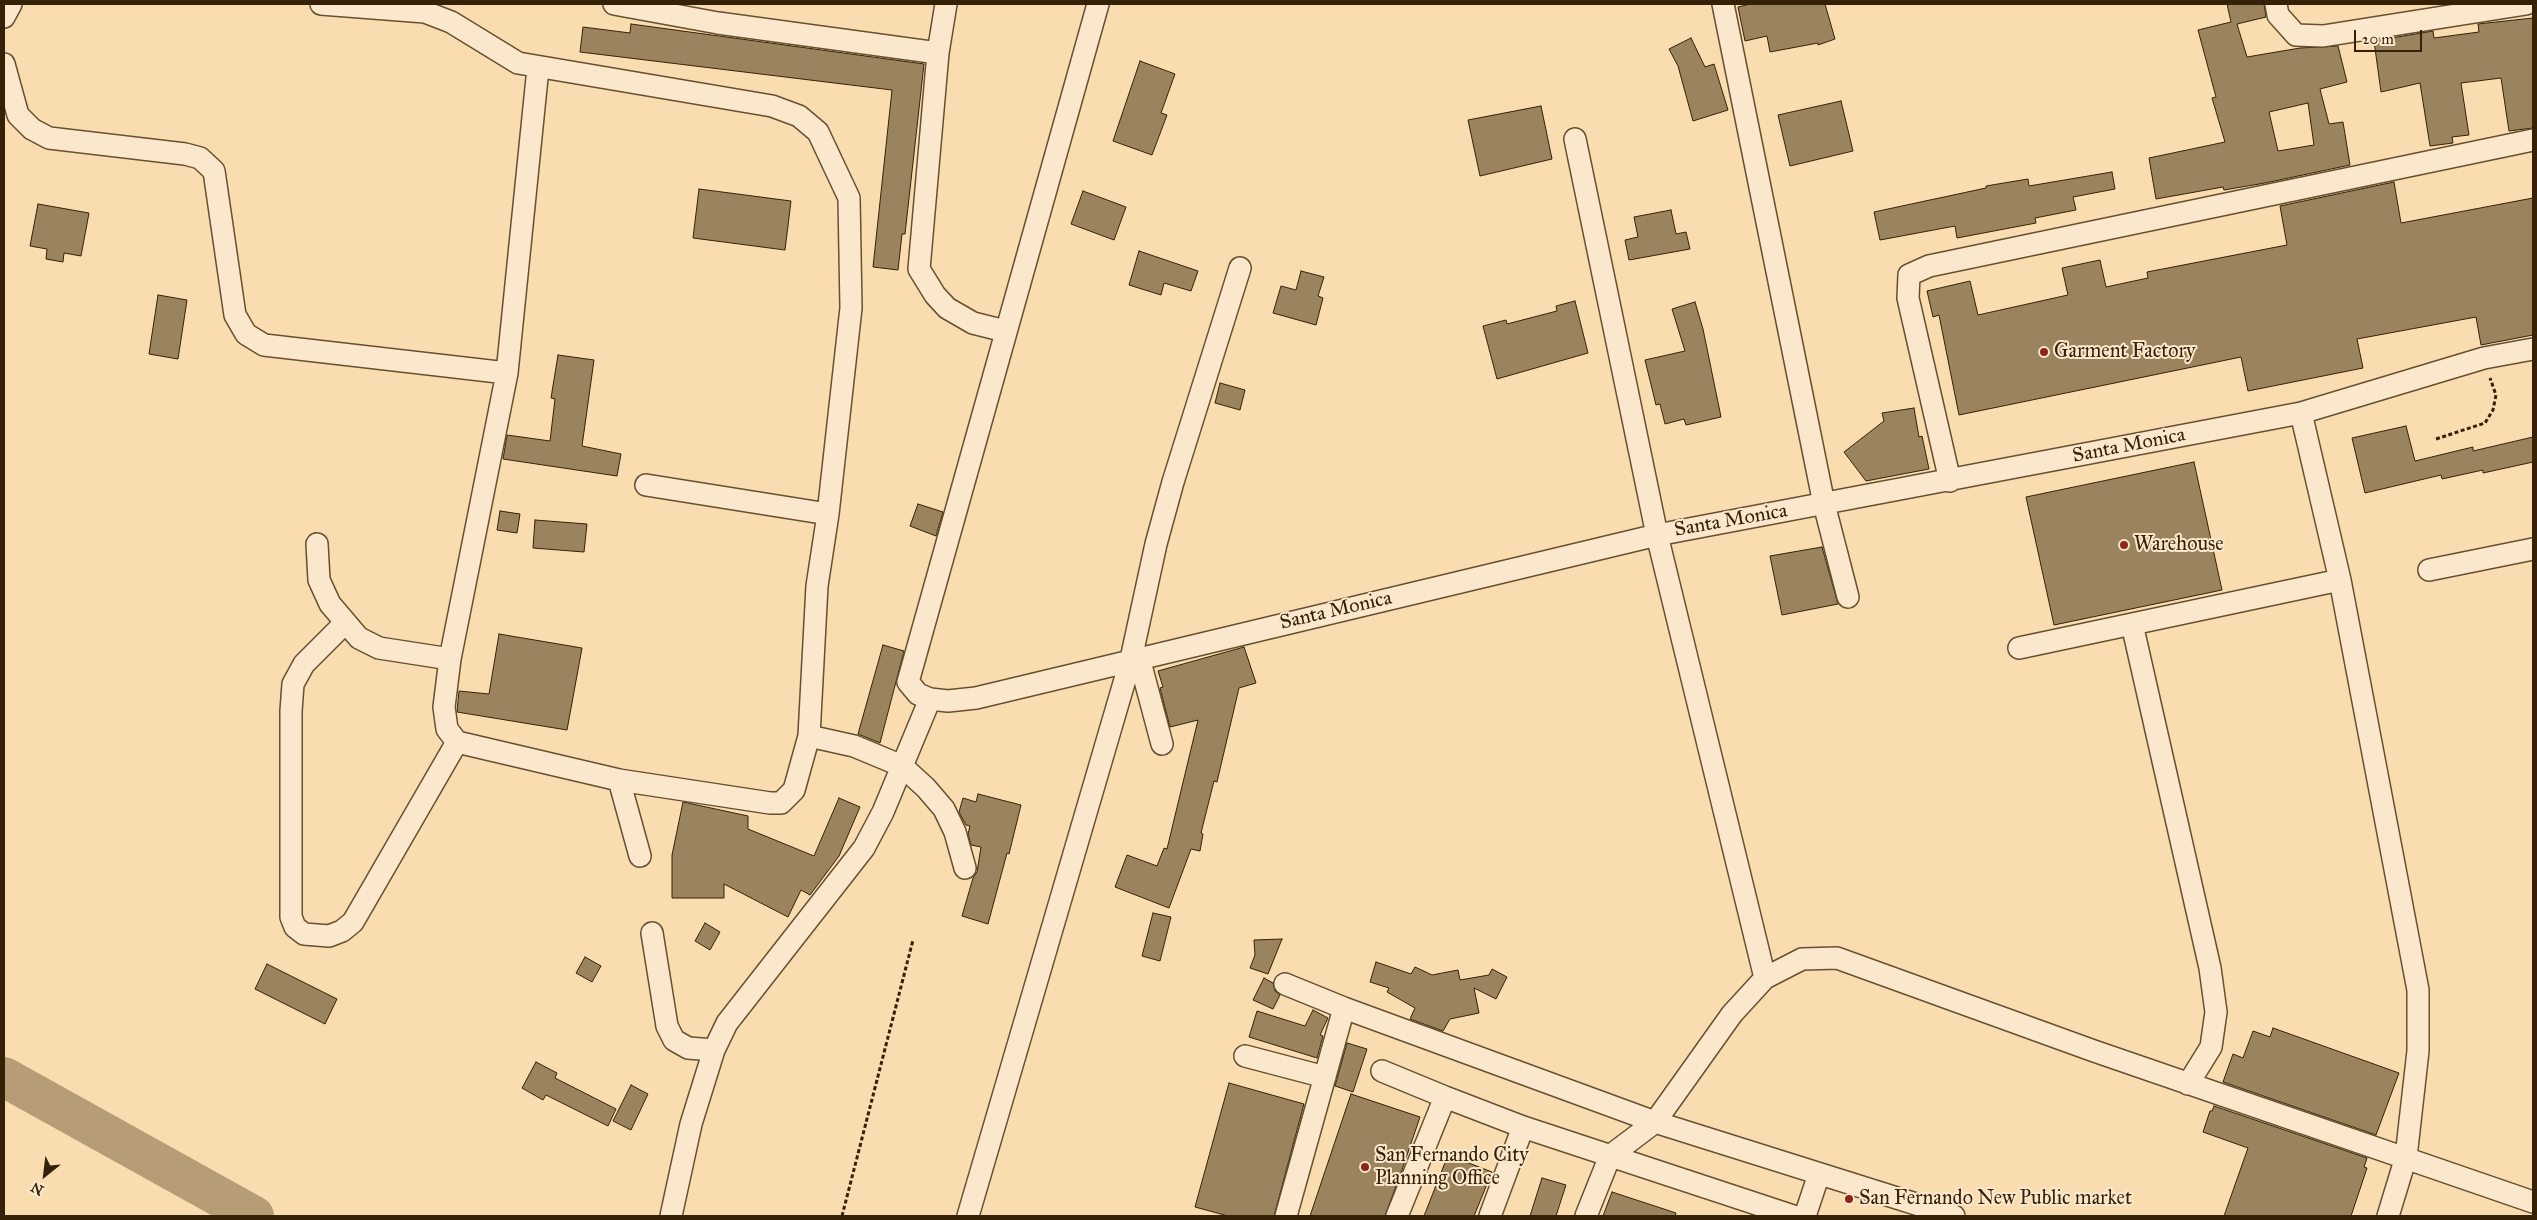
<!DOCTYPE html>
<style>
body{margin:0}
#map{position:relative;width:2537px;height:1220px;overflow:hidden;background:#f9dcb0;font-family:"IM FELL Great Primer",serif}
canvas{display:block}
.frame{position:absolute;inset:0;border:5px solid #352206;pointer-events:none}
.north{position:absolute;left:20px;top:1150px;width:50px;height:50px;-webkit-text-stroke:4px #fbe8cc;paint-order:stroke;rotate:209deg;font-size:14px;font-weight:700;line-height:20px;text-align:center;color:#352206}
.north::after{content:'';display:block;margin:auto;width:18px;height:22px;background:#352206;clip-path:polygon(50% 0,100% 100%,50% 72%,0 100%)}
.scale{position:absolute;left:2354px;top:30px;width:68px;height:22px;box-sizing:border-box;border:2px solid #352206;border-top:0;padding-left:6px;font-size:15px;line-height:18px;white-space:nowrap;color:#352206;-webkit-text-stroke:4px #fbe8cc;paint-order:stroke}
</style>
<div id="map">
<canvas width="2537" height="1220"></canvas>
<div class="frame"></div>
<div class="north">N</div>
<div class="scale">20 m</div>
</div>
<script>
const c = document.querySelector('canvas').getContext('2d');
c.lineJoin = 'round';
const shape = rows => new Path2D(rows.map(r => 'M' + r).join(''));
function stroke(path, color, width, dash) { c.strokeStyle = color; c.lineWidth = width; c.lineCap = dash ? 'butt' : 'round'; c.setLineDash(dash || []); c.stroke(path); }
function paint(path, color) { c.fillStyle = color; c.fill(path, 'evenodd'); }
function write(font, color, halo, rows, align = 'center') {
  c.font = font + ' "IM FELL Great Primer",serif'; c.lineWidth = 4; c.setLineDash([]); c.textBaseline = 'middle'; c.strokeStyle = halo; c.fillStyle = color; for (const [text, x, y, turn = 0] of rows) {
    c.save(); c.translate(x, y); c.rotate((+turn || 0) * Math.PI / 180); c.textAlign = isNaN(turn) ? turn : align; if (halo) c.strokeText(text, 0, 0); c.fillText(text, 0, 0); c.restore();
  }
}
const river = shape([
 [4,1077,254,1216]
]);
const building = shape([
 [1750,4,1825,4,1835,39,1818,45,1818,43,1770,52,1767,36,1745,41,1738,7,1750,4],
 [2227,4,2264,4,2266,17,2237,24,2247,57,2300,48,2338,46,2347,82,2320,89,2329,124,2343,122,2350,165,2265,183,2224,190,2223,187,2156,199,2149,158,2225,142,2212,98,2216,97,2198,30,2231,22,2227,4],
 [2308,103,2314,145,2278,151,2269,112,2308,103],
 [2533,18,2533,128,2509,131,2501,78,2461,83,2469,135,2452,137,2453,143,2430,146,2420,83,2381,92,2374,41,2433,31,2434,38,2479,32,2478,24,2533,18],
 [631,24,924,64,905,234,902,234,898,270,873,267,892,90,580,52,583,27,630,33,631,24],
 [1691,38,1705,67,1714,64,1728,110,1693,121,1678,66,1669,49,1691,38],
 [1140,61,1175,74,1161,113,1167,115,1152,155,1113,141,1140,61],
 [1841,101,1853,151,1790,166,1778,115,1841,101],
 [1541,106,1552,159,1480,176,1468,120,1541,106],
 [2112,172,2115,189,2073,197,2076,210,2035,218,2036,223,1957,238,1955,226,1880,240,1874,212,1986,188,1986,186,2028,179,2029,186,2112,172],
 [2394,182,2401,223,2533,198,2533,335,2481,345,2476,317,2357,339,2363,368,2248,391,2241,357,1959,415,1939,315,1933,317,1927,291,1970,281,1978,315,2068,295,2062,268,2100,260,2106,287,2148,278,2147,272,2287,245,2280,206,2394,182],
 [699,189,791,201,785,250,693,238,699,189],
 [1083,191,1126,207,1114,240,1071,224,1083,191],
 [38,204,89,213,81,256,64,253,63,262,46,259,47,249,30,246,38,204],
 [1671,210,1676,234,1686,232,1690,249,1629,260,1625,240,1638,237,1634,217,1671,210],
 [1139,251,1198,271,1191,291,1164,283,1161,295,1129,285,1139,251],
 [1301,271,1324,277,1318,296,1323,298,1316,325,1273,313,1281,286,1296,290,1301,271],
 [158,295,187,300,178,359,149,354,158,295],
 [1575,301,1588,353,1497,379,1483,326,1506,320,1507,324,1557,311,1556,306,1575,301],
 [1695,302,1703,329,1721,417,1686,425,1684,419,1665,424,1660,404,1656,405,1645,360,1685,351,1672,309,1695,302],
 [558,355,594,360,582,446,621,454,617,476,503,459,507,435,550,441,555,399,551,398,558,355],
 [1220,383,1245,390,1240,410,1215,403,1220,383],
 [1914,408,1919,437,1922,436,1929,469,1866,481,1844,452,1884,421,1882,413,1914,408],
 [2406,426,2415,461,2473,447,2473,451,2533,437,2533,462,2483,473,2483,470,2442,479,2441,475,2365,493,2352,438,2406,426],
 [2194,462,2222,590,2054,625,2026,497,2194,462],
 [918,504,943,512,936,536,910,526,918,504],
 [500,511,520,514,517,533,497,530,500,511],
 [535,520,587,524,584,552,533,548,535,520],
 [1822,547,1838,604,1782,615,1770,556,1822,547],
 [499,634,582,648,567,730,457,712,459,691,489,694,499,634],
 [883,645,904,651,880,743,858,734,883,645],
 [1244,647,1256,683,1239,688,1217,782,1214,781,1201,833,1203,834,1200,851,1191,849,1169,908,1115,887,1127,855,1157,866,1164,848,1167,849,1198,720,1170,727,1160,688,1163,687,1158,671,1244,647],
 [978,794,1021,805,1009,854,1007,853,988,924,962,916,973,878,977,872,981,847,971,845,968,834,970,826,966,825,959,812,963,798,976,802,978,794],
 [839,798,860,807,839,856,810,895,801,890,788,917,724,884,724,898,672,898,672,855,683,802,748,816,748,829,814,856,839,798],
 [1153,913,1171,917,1160,961,1142,956,1153,913],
 [705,923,720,932,710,950,695,941,705,923],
 [1282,939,1268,974,1250,968,1255,955,1254,940,1282,939],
 [585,957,601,966,592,982,576,973,585,957],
 [1376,962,1411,974,1415,967,1432,975,1458,970,1460,980,1489,975,1492,969,1507,977,1496,999,1474,988,1479,1013,1450,1019,1443,1031,1410,1019,1415,1008,1387,992,1389,988,1370,982,1376,962],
 [267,964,337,999,325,1024,255,989,267,964],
 [1264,978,1273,983,1275,991,1280,995,1273,1009,1253,1000,1264,978],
 [1313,1010,1328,1018,1320,1035,1323,1036,1317,1058,1249,1037,1257,1011,1305,1026,1313,1010],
 [2273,1028,2399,1073,2376,1135,2223,1082,2233,1054,2243,1058,2253,1031,2270,1037,2273,1028],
 [1347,1043,1367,1049,1353,1092,1335,1086,1347,1043],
 [536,1062,557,1073,555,1078,616,1109,608,1126,546,1095,543,1100,522,1088,536,1062],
 [1229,1083,1304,1104,1274,1216,1228,1216,1195,1207,1229,1083],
 [631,1085,648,1094,631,1130,613,1121,631,1085],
 [1351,1094,1420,1117,1402,1170,1385,1216,1310,1216,1351,1094],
 [2214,1106,2367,1158,2364,1167,2367,1168,2351,1216,2224,1216,2248,1148,2203,1132,2210,1111,2212,1111,2214,1106],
 [1448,1155,1492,1172,1474,1216,1424,1216,1448,1155],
 [1542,1178,1566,1185,1556,1216,1530,1216,1542,1178],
 [1612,1192,1676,1213,1675,1216,1603,1216,1612,1192]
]);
const path = shape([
 [2436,439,2485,423,2493,410,2496,395,2490,378],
 [842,1216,913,940]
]);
const minor = shape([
 [321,4,425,12,451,22,518,63,772,106,799,116,818,132,849,198,851,308,828,514,817,586,809,736,794,790,781,803,770,803,619,780],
 [614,4,718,23,938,53],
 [946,4,938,53,919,269,935,295,947,308,973,323,1005,331],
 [1098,4,908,682,918,694,930,699,948,701,976,698,1657,535,2301,413,2484,358,2533,349],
 [1723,4,1824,504,1848,597],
 [2276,4,2278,15,2296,35,2323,36,2526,4],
 [4,17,11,4],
 [4,64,18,115,32,129,49,138,185,154,200,158,214,171,235,315,246,334,264,345,507,373],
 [538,68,507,373,450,659,444,707,447,729,457,742,619,780,640,856],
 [1575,139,1657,535,1765,978],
 [2301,413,2340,580,2418,990,2418,1051,2406,1157,2388,1216],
 [1950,481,1908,298,1909,275,1929,266,2533,140],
 [646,485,828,514],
 [317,544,319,580,330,604,359,638,379,648,450,659],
 [2429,570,2533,549],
 [345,623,304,664,293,684,291,711,291,917,295,927,304,934,329,936,342,931,353,922,457,742],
 [2132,624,2210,968,2216,1012,2211,1047,2188,1084],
 [2019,648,2340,580],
 [1139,658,1162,744],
 [809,736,854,746,902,766,926,788,944,809,955,832,965,868],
 [652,933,667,1026,674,1040,688,1048,714,1050],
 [1285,984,1344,1008,1655,1122,1954,1216],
 [1245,1056,1325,1077],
 [1382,1071,1445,1097],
 [671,1216,691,1124,714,1050,727,1023,864,848,883,812,930,699],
 [968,1216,1131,659,1156,544,1173,482,1240,268],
 [1286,1216,1344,1008],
 [1397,1216,1445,1097,1523,1127,1793,1216],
 [1490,1216,1523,1127],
 [1586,1216,1610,1156,1655,1122,1732,1014,1765,978,1802,959,1837,958,2094,1051,2533,1202],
 [1805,1216,1819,1174]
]);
const markers = [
 [2044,352,5,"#8f2418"],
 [2124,545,5,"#8f2418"],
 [1365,1167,5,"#8f2418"],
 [1849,1199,5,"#8f2418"]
];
const poiNames = [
 ["Garment Factory",2054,352],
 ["Warehouse",2134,545],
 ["San Fernando City",1375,1156],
 ["Planning Office",1375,1179],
 ["San Fernando New Public market",1859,1199]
];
const streetNames = [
 ["Santa Monica",2129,446,-11],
 ["Santa Monica",1731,521,-10],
 ["Santa Monica",1336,611,-13]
];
stroke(river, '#b69d76', 40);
paint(building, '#9b835e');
stroke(building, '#352206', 1);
stroke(minor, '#665030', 24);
stroke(path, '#352206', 3, [4, 2.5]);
stroke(minor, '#fbe8cc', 21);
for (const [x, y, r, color] of markers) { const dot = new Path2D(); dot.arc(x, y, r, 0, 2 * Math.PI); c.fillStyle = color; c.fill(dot); stroke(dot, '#fbe8cc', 2); }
write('20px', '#352206', '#fbe8cc', poiNames, 'left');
write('20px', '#352206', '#fbe8cc', streetNames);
</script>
